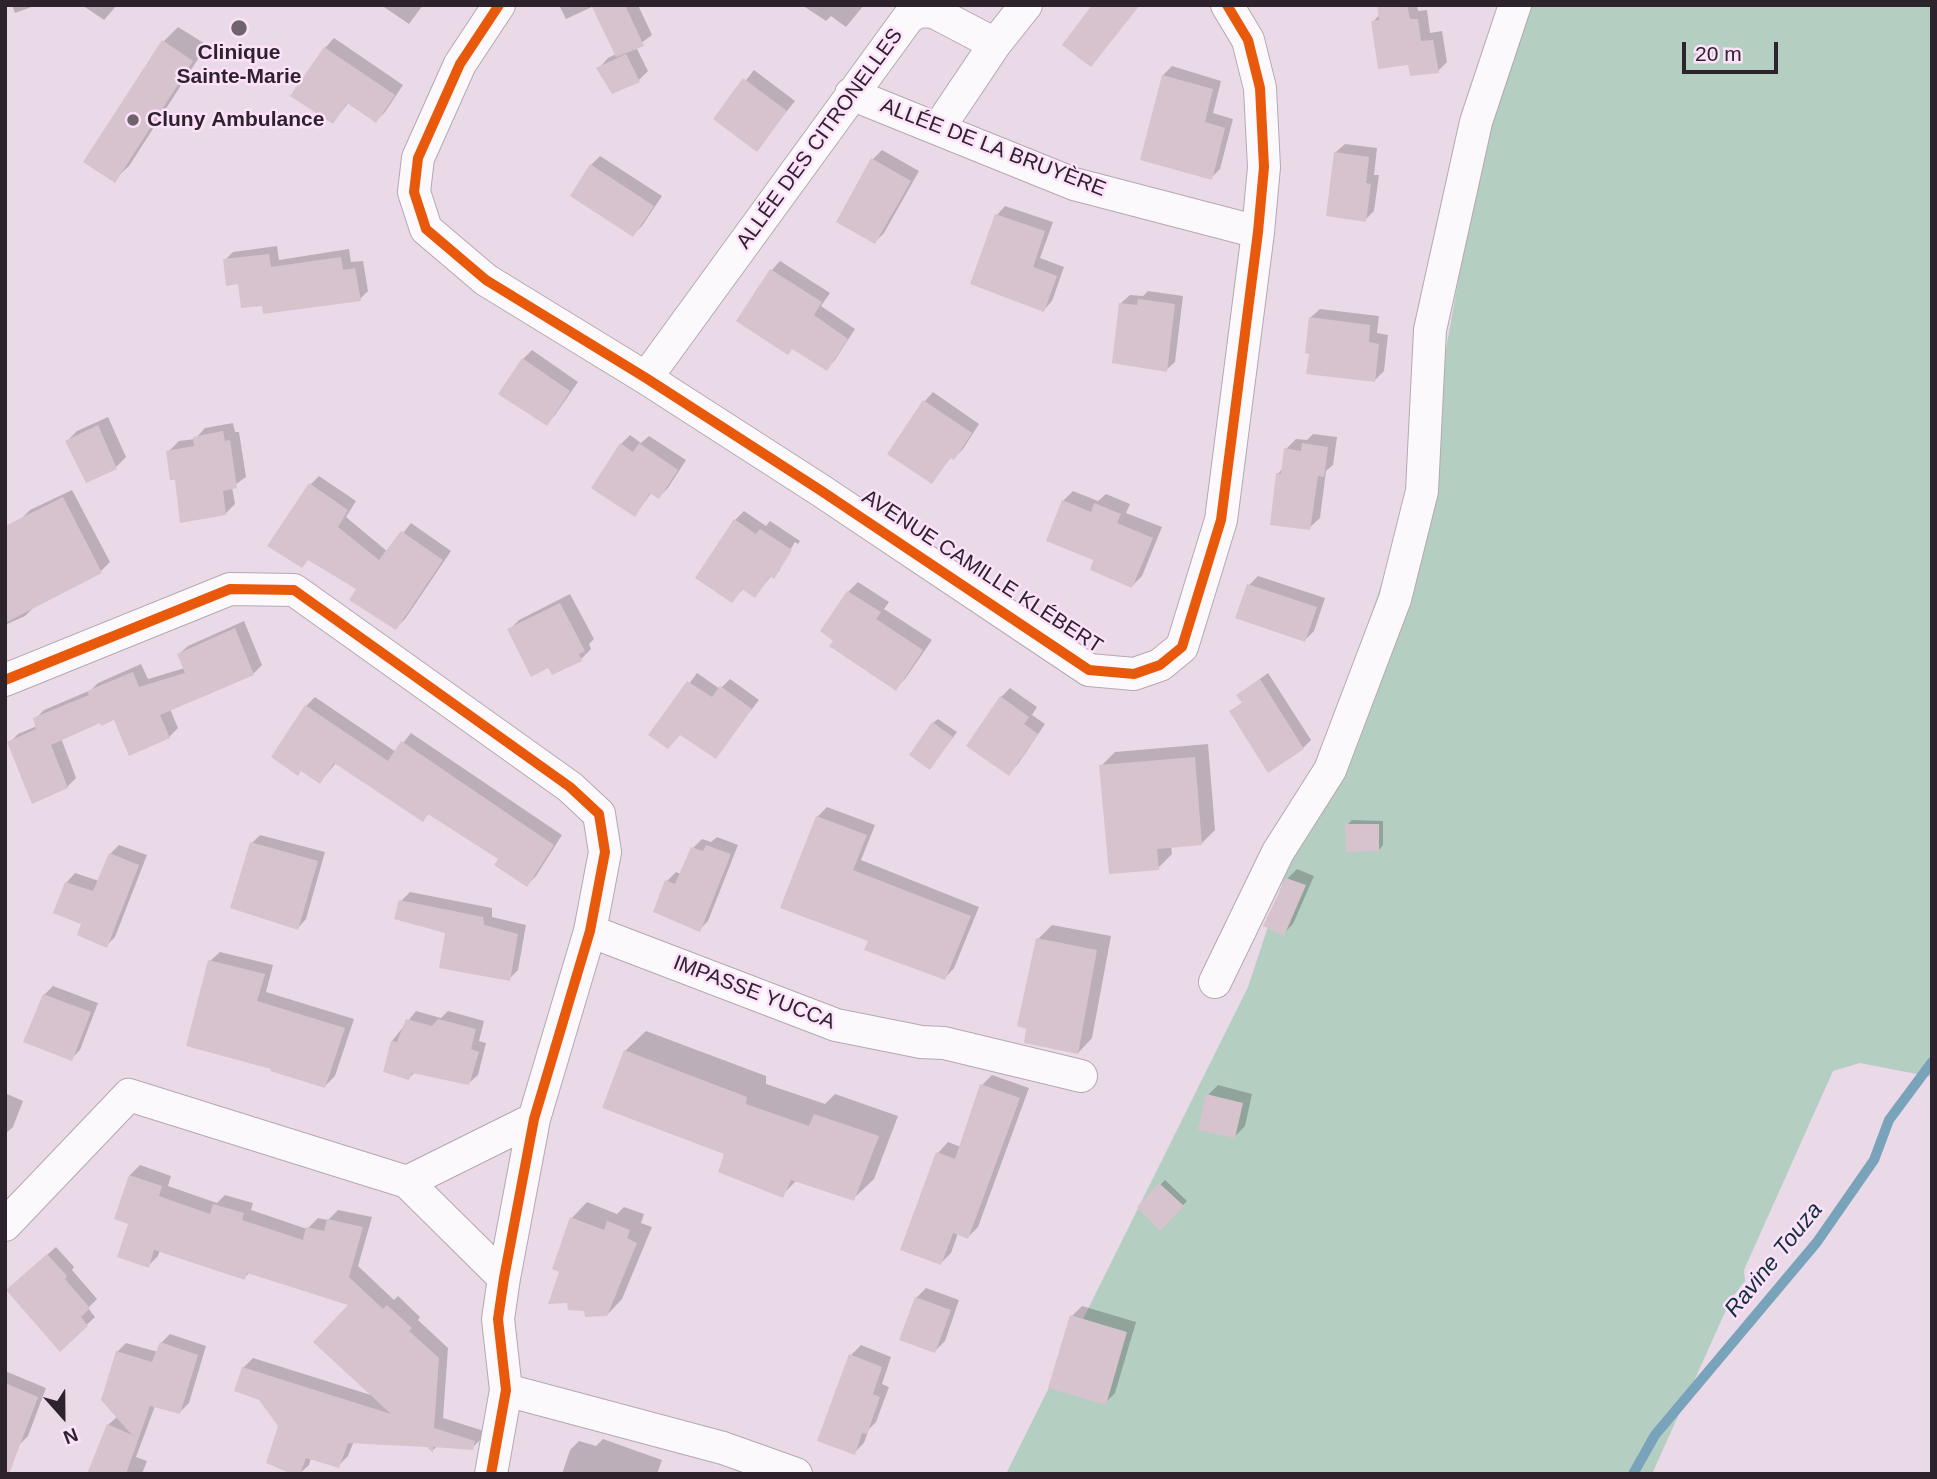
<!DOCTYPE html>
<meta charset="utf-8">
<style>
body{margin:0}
#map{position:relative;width:1937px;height:1479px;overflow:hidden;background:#eadae8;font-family:Arial,sans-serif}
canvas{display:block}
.frame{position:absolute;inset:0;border:7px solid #2d232c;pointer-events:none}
.north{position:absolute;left:28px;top:1381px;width:70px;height:70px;-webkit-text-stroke:5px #fde1fa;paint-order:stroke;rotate:159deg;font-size:19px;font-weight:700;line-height:28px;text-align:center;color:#2d232c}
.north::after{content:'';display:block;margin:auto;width:24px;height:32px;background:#2d232c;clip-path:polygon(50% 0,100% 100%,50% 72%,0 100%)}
.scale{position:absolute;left:1682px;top:42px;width:96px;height:32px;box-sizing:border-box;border:4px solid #2d232c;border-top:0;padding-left:9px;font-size:21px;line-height:24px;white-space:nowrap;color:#2d232c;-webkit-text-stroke:5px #fde1fa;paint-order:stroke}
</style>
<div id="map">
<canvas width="1937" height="1479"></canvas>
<div class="frame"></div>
<div class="north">N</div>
<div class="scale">20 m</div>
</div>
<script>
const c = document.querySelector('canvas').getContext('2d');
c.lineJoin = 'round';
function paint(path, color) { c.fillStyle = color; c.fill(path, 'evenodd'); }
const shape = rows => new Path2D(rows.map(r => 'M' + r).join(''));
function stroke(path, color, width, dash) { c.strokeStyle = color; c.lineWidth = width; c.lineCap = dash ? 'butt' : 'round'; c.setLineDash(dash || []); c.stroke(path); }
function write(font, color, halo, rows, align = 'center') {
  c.font = font + ' Arial,sans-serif'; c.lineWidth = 5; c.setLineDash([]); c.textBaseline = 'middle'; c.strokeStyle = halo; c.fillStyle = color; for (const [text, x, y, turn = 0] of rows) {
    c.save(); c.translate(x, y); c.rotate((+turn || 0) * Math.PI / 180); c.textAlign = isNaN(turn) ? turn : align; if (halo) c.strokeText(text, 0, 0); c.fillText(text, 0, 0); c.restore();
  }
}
const green = shape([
 [1507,5,1932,5,1932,1077,1860,1063,1833,1071,1744,1270,1745,1281,1731,1299,1652,1474,1006,1474,1248,987,1431,434]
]);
const shadow = shape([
 [12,5,37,5,15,13],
 [82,5,117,5,104,20],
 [381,5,423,5,409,24],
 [559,5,596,5,566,19],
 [599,5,638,5,652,35,636,47,648,71,639,80,599,68,608,58,616,54],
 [802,5,864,5,846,27,831,16,826,21],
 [1379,5,1417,5,1418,11,1427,10,1430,33,1442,31,1447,62,1438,71,1373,22,1380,14],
 [178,27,207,45,129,166,114,180,85,162,164,41],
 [334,38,403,85,385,112,376,121,349,102,333,122,325,48],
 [1172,66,1221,81,1213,113,1233,119,1220,169,1211,178,1163,75],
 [754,70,795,101,756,150,716,119],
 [1345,144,1377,148,1374,175,1379,175,1374,211,1365,220,1336,152],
 [882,150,919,171,884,233,875,242,873,159],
 [600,156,662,196,642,226,633,235,591,165],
 [1005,206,1053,222,1040,258,1064,267,1052,301,1044,310,997,215],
 [277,246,279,260,349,249,351,262,363,261,368,291,360,299,263,304,239,282,225,260,233,252],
 [780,261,830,293,821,306,855,329,835,360,827,369,793,348,739,321,772,270],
 [1148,291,1183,296,1175,362,1166,370,1121,303,1130,295,1143,296],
 [1320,309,1379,316,1377,333,1388,335,1384,371,1375,380,1311,352,1310,318],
 [532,350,578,382,555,415,547,424,523,359],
 [933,392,979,424,963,449,954,458,952,456,932,482,890,453,925,401],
 [108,417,126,457,116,467,67,441,77,431],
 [233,423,235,432,239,432,246,477,232,487,235,504,225,514,177,478,169,451,179,441,195,439,205,428],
 [1313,434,1337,437,1333,465,1326,471,1320,518,1309,528,1278,474,1283,468,1286,449,1296,439,1307,440],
 [630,435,641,443,649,436,686,460,668,488,659,497,652,492,635,515,621,444],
 [319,476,356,501,346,517,388,552,411,523,451,551,405,619,396,628,358,588,310,485],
 [72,490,110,562,101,571,34,607,25,616,5,625,5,548,21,519,30,510],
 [1073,491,1098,501,1106,494,1130,504,1126,513,1162,527,1142,576,1132,586,1096,559,1063,501],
 [744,511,766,526,770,521,800,541,798,544,795,542,778,569,781,569,773,577,772,575,755,596,744,588,732,601,698,578,735,520],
 [1258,576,1325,598,1314,631,1305,640,1249,585],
 [858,582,889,602,884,609,932,640,905,679,895,689,848,592],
 [570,594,594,639,589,644,591,649,581,659,509,630,519,620],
 [244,621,262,665,253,674,170,709,178,728,169,737,115,718,100,720,61,738,76,778,67,787,9,743,18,734,37,726,35,719,44,710,91,690,98,683,141,664,148,679,185,668,179,654,188,646],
 [697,673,720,689,730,679,759,700,715,757,680,733,651,735],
 [1268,673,1311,740,1303,748,1231,711,1243,702,1238,695],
 [1010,688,1037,707,1032,715,1045,724,1018,764,1009,773,1001,697],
 [315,697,396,752,411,733,562,835,536,876,527,885,501,858,430,813,423,819,336,763,320,782,306,706],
 [938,719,957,732,934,763,933,723],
 [1208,744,1215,830,1202,843,1171,846,1172,854,1158,868,1101,766,1115,752],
 [827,807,875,825,861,860,979,907,954,968,945,978,870,940,817,817],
 [1352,820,1383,821,1383,845,1379,850,1347,825],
 [260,835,325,852,306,919,298,928,252,843],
 [717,837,738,845,708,921,699,930,667,881,676,872,681,874,693,848,702,839,711,842],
 [119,845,147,855,115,937,106,946,83,923,66,883,75,873,99,881,110,854],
 [1297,869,1314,876,1293,924,1283,934,1287,879],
 [410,892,492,908,492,917,526,925,518,970,509,979,447,932,401,901],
 [1052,925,1111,936,1092,1038,1078,1053,1038,939],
 [220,952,273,965,266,992,354,1019,335,1076,325,1086,210,961],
 [53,986,98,1003,80,1050,71,1059,44,995],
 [416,1011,441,1018,448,1011,484,1021,479,1041,486,1043,478,1075,469,1083,415,1072,409,1078,392,1041],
 [646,1031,766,1076,766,1084,825,1104,835,1094,898,1116,874,1179,853,1199,797,1180,782,1195,625,1051],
 [992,1075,1029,1088,978,1227,968,1237,958,1233,951,1253,941,1263,902,1249,938,1153,948,1142,961,1147,982,1085],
 [1218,1085,1252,1094,1245,1126,1235,1136,1208,1095],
 [5,1093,23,1101,13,1127,5,1134],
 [140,1165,171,1176,168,1186,217,1203,225,1195,253,1203,251,1210,307,1229,318,1218,328,1220,338,1210,372,1217,358,1266,394,1300,398,1296,420,1317,418,1320,448,1348,443,1418,484,1431,482,1438,472,1448,437,1446,433,1450,427,1445,354,1441,348,1456,338,1466,311,1458,309,1465,299,1474,280,1426,243,1368,253,1358,374,1396,351,1304,250,1272,244,1278,160,1250,158,1256,148,1266,130,1223,130,1175],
 [1165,1180,1187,1201,1160,1229,1139,1207],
 [587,1202,617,1214,624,1207,644,1214,641,1223,652,1227,622,1299,607,1315,585,1309,561,1271,572,1218],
 [56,1247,74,1267,72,1270,97,1299,88,1308,95,1317,60,1350,16,1282],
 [926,1288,959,1300,945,1341,935,1351,916,1298],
 [1082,1306,1136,1322,1115,1393,1105,1403,1072,1316],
 [170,1334,206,1346,189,1403,180,1412,155,1406,136,1457,147,1461,142,1474,89,1474,108,1425,118,1416,117,1352,126,1343,158,1352,161,1343],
 [861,1345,891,1357,882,1384,889,1387,876,1422,869,1429,864,1443,854,1453,851,1355],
 [5,1371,46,1388,28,1436,19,1445,5,1439],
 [603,1439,662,1460,657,1474,562,1474,570,1450,579,1441,596,1446]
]);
const stream = shape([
 [1633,1474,1655,1435,1817,1242,1874,1160,1889,1120,1932,1062]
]);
const building = shape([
 [591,5,625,5,644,46,616,57],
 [1092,5,1140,5,1091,67,1062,45],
 [1377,5,1407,5,1410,19,1418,19,1421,41,1433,40,1439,73,1410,76,1408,65,1378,69,1371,21,1379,20],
 [162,40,193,61,115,183,83,162],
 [324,47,395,95,376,123,347,103,333,124,290,96],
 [626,54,640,82,612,94,596,68],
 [1162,75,1213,89,1205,122,1225,128,1212,180,1140,160],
 [743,78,787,111,757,152,713,119],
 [1334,152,1369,157,1366,183,1371,184,1366,222,1326,216],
 [871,158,911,181,875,244,836,222],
 [590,164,654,206,633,237,570,196],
 [995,214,1045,231,1033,267,1057,276,1044,312,970,284],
 [269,254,271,267,341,257,343,270,355,268,361,301,263,314,262,306,241,308,238,284,226,286,223,259],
 [770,269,822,302,814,315,848,339,827,371,792,349,788,355,736,321],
 [1138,299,1175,304,1167,372,1112,363,1119,303,1137,305],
 [1309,317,1370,325,1369,342,1379,344,1375,382,1306,374,1309,354,1305,353],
 [522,358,570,391,547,426,498,394],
 [923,400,972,433,954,460,950,458,932,484,887,454],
 [98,425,117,469,86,483,65,441],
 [223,431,225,441,230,440,237,488,223,491,226,515,180,523,175,480,170,480,166,451,194,446,193,437],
 [620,443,633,452,639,443,678,470,659,499,650,493,635,517,591,488],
 [1302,443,1328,447,1324,477,1318,476,1310,530,1270,525,1276,473,1281,474,1284,448,1301,451],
 [309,483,348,510,338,527,379,560,401,531,443,560,396,630,349,600,356,589,308,560,302,568,267,546],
 [63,497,102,573,5,623,5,526],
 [1062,500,1091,512,1094,503,1121,514,1117,523,1153,538,1132,588,1090,570,1093,560,1046,541],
 [734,519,756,534,760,529,792,550,774,579,770,576,755,598,742,589,732,603,695,578],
 [1247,584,1317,607,1305,642,1235,618],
 [847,591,881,612,876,619,923,650,896,691,829,646,833,641,820,631],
 [560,603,585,651,579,654,582,661,552,675,548,668,531,677,507,629],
 [235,628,254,675,160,715,170,738,129,756,114,720,101,726,100,723,51,745,68,788,32,804,7,742,36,729,33,718,89,695,87,691,133,672,139,687,185,673,177,654],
 [1260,679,1304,749,1268,773,1229,711,1242,703,1236,695],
 [687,681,712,697,720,686,752,709,716,759,680,735,668,749,648,735],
 [1000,696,1029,717,1024,724,1038,734,1009,776,966,746],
 [305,705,388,761,401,741,554,845,527,887,494,865,498,859,428,814,423,822,334,763,320,784,301,771,298,776,271,757],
 [932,722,953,737,930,770,909,755],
 [1195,757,1202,845,1157,849,1159,870,1109,874,1099,765],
 [816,816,867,835,853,870,971,916,945,980,864,950,868,941,780,908],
 [1345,824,1379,824,1379,851,1346,852],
 [250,842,318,861,298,930,230,908],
 [706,845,731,854,700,932,653,912,665,880,675,884,691,847,703,851],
 [109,853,139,865,107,948,77,935,81,924,53,913,65,882,93,891],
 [1286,878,1306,885,1284,936,1263,926],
 [399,900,483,917,484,925,518,934,510,981,439,968,445,933,394,919],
 [1036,938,1097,950,1078,1054,1024,1043,1026,1029,1017,1026],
 [208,960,265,974,257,1001,345,1028,325,1088,270,1071,271,1069,186,1046],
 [43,994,91,1012,72,1061,23,1042],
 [406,1019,432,1026,438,1019,476,1029,471,1049,479,1052,469,1085,412,1073,409,1080,383,1072,391,1041,397,1042],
 [624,1050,747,1097,746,1104,809,1126,814,1114,879,1136,854,1201,791,1180,783,1198,718,1172,724,1154,602,1108],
 [980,1084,1020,1098,968,1239,953,1233,941,1265,900,1250,936,1152,955,1159],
 [1206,1094,1243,1103,1235,1138,1198,1130],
 [129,1175,162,1186,159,1196,210,1214,213,1204,244,1213,242,1220,303,1240,306,1227,324,1231,327,1219,363,1227,349,1277,383,1309,387,1305,412,1328,409,1331,439,1358,434,1428,475,1441,473,1450,433,1447,433,1453,427,1447,348,1443,339,1468,306,1458,300,1474,292,1474,266,1463,278,1426,259,1400,234,1391,242,1367,391,1414,313,1342,348,1305,247,1273,245,1280,154,1250,149,1268,117,1257,128,1224,114,1219],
 [1159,1183,1184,1206,1160,1231,1137,1207],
 [570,1217,604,1230,607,1221,630,1230,627,1238,637,1243,607,1316,585,1317,584,1311,568,1310,567,1303,548,1304,559,1272,552,1269],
 [47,1254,67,1276,65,1279,90,1308,81,1317,88,1326,60,1352,6,1290],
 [915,1297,951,1310,935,1353,899,1340],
 [1070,1315,1127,1332,1106,1405,1048,1388],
 [160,1342,198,1355,180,1414,150,1406,126,1474,87,1474,107,1424,132,1435,101,1400,116,1351,152,1362],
 [849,1354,882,1367,873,1394,880,1397,867,1434,862,1433,855,1455,817,1441],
 [5,1383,38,1397,9,1474,5,1474]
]);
const minor = shape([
 [499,5,460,64,418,158,414,192,426,229,486,280,646,378,820,490,1089,670,1134,674,1160,665,1182,647,1221,520,1258,232,1264,167,1260,88,1248,40,1227,5],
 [851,94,1074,184,1258,232],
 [938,129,995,44],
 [646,378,908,18,919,11,934,12,995,44,1026,5],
 [5,680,230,589,294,590,570,787,599,814,605,852,590,931,534,1119,504,1278,498,1319,506,1390,491,1474],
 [590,931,836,1025,921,1042,944,1043,1081,1076],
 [1215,982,1278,852,1330,770,1395,599,1422,491,1430,330,1476,122,1515,5],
 [407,1182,534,1119],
 [5,1225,129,1095,407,1182,504,1278],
 [506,1390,723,1448,796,1474]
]);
const cycleway = shape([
 [499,5,460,64,418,158,414,192,426,229,486,280,646,378,820,490,1089,670,1134,674,1160,665,1182,647,1221,520,1258,232,1264,167,1260,88,1248,40,1227,5],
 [5,680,230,589,294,590,570,787,599,814,605,852,590,931,534,1119,504,1278,498,1319,506,1390,491,1474]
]);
const markers = [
 [239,28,9,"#6f636e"],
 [133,120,7,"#6f636e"]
];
const poiNames = [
 ["Clinique",239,53],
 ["Sainte-Marie",239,77],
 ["Cluny Ambulance",147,120,"left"]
];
const streetNames = [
 ["ALLÉE DES CITRONELLES",820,139,-54],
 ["ALLÉE DE LA BRUYÈRE",993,148,21],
 ["AVENUE CAMILLE KLÉBERT",982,572,33],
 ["IMPASSE YUCCA",754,993,21]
];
const waterNames = [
 ["Ravine Touza",1774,1260,-51]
];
paint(green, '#b4cec2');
paint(shadow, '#0003');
stroke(stream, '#79a2bb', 10);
paint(building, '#d7c3cd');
stroke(minor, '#b4a8b2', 34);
stroke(minor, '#fcf9fc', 32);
stroke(cycleway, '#e8590c', 10);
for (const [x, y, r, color] of markers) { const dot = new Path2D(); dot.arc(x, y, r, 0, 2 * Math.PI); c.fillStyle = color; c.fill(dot); stroke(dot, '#fde1fa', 2.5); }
write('bold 21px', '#2d232c', '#fde1fa', poiNames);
write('21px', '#2d232c', '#fde1fa', streetNames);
write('italic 23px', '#10303e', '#fde1fa', waterNames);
</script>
